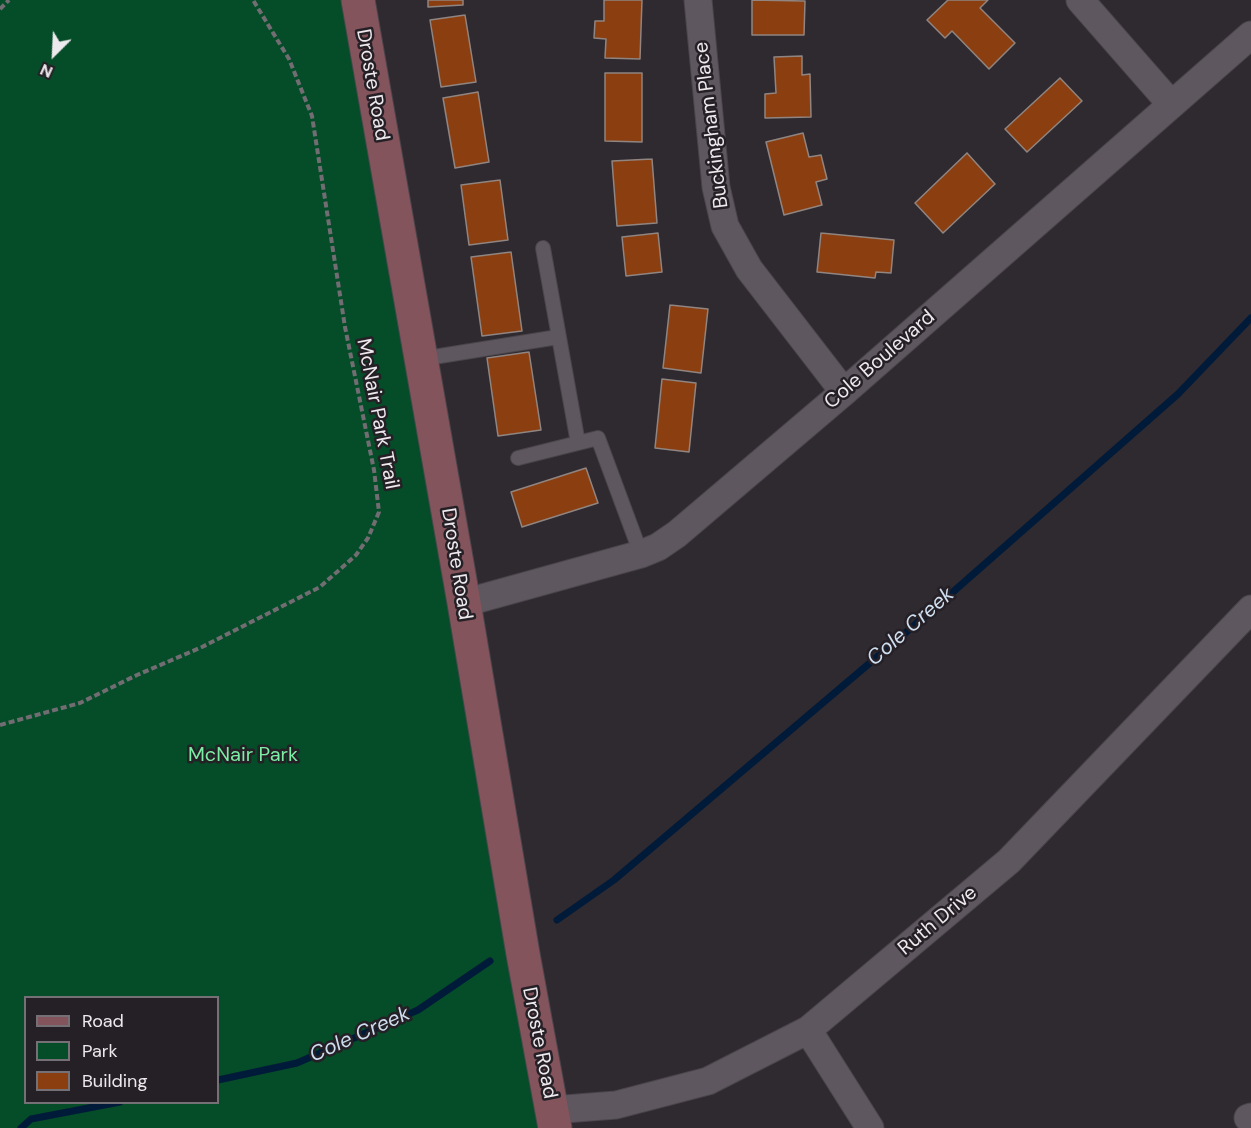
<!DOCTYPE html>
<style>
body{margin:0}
#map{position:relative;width:1251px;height:1128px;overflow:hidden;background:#2f2930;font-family:"DM Sans",sans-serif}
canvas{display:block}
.legend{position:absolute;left:24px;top:996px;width:195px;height:108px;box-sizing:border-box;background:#251f26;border:2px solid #757076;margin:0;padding:8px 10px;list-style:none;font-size:18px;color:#ede9ed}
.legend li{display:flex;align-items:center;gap:12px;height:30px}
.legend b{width:30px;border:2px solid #757076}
.north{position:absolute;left:24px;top:24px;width:60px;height:60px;-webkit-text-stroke:4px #251f26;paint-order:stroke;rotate:204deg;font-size:16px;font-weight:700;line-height:24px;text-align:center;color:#ede9ed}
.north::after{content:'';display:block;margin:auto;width:21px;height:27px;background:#ede9ed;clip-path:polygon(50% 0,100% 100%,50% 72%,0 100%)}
</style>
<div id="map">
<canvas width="1251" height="1128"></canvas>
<ul class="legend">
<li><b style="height:8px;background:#84545c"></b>Road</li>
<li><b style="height:16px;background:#054c28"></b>Park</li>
<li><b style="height:16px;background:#8b3f11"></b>Building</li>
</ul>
<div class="north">N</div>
</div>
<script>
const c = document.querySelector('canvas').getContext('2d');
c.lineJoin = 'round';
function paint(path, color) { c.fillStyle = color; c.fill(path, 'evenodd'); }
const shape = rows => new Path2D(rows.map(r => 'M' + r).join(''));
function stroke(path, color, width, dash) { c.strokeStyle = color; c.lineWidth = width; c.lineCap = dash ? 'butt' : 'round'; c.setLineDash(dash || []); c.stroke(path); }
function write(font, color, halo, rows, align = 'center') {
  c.font = font + ' "DM Sans",sans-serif'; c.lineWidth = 5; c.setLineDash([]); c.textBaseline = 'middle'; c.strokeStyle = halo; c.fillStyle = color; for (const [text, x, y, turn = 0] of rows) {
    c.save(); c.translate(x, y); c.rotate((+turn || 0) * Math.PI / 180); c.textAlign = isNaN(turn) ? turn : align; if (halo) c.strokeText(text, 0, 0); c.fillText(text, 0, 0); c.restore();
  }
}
const green = shape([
 [0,0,346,0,560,1128,0,1128],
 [26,998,218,998,218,1102,26,1102]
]);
const stream = shape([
 [557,920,614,880,937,606,1178,394,1251,318],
 [218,1080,297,1063,418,1010,490,961],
 [21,1128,31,1119,120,1102]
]);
const building = shape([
 [428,0,463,0,463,5,428,7,428,0],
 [604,0,642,0,640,59,605,58,606,39,594,38,595,21,604,21,604,0],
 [752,0,805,1,804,35,752,35,752,0],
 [948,0,988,0,980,8,1015,43,989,69,952,31,945,38,927,20,948,0],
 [465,15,476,82,441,87,430,20,465,15],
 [802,56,802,75,810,74,811,117,765,118,765,94,776,93,774,57,802,56],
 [605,73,642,73,642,142,605,141,605,73],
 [1060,78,1082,101,1027,152,1005,129,1060,78],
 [478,92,489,162,455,168,443,98,478,92],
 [803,133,809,157,821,155,827,179,816,182,822,205,784,215,766,142,803,133],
 [967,153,995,184,943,233,915,203,967,153],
 [652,159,657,223,617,226,612,161,652,159],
 [500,180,508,240,469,245,461,185,500,180],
 [658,233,662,272,626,276,622,237,658,233],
 [821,233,894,240,891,273,876,272,875,278,817,272,821,233],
 [511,252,522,331,482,336,471,257,511,252],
 [670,305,708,309,701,373,663,368,670,305],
 [529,352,541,430,498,436,487,358,529,352],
 [662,379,696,383,689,452,655,448,662,379],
 [586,468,598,503,522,527,511,492,586,468]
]);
const path = shape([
 [0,9,9,0],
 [0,725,80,703,137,675,202,647,320,587,356,555,368,538,379,512,374,470,345,327,312,116,289,59,253,0]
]);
const lane = shape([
 [543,248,578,443],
 [421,359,558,337],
 [518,458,598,438,641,554]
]);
const street = shape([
 [698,0,716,187,725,226,749,269,844,392],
 [1080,0,1171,104],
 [464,603,641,554,658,547,677,534,844,392,1251,35],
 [808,1030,870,1128],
 [552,1110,616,1105,708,1081,808,1030,1009,861,1251,609],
 [1248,1118,1251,1117]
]);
const secondary = shape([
 [358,0,464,603,523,954,555,1128]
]);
const streetNames = [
 ["Droste Road",372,85,80],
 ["Buckingham Place",712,125,-97],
 ["Cole Boulevard",880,360,-41],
 ["McNair Park Trail",377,414,79],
 ["Droste Road",456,564,81],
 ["Ruth Drive",938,921,-40],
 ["Droste Road",539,1043,79]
];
const parkNames = [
 ["McNair Park",243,756]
];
const waterNames = [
 ["Cole Creek",911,627,-41],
 ["Cole Creek",360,1035,-24]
];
paint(green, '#054c28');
stroke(stream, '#001b39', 7);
paint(building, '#8b3f11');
stroke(building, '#908580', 1.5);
stroke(lane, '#4a454b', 16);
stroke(street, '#4a454b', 29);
stroke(secondary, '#4a454b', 35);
stroke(path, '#726d73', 4, [6, 3]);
stroke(lane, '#5e575f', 14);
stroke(street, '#5e575f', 27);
stroke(secondary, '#84545c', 33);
write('20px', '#ede9ed', '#251f26', streetNames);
write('20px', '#7ceda4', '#251f26', parkNames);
write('italic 21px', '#cedeef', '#251f26', waterNames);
</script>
